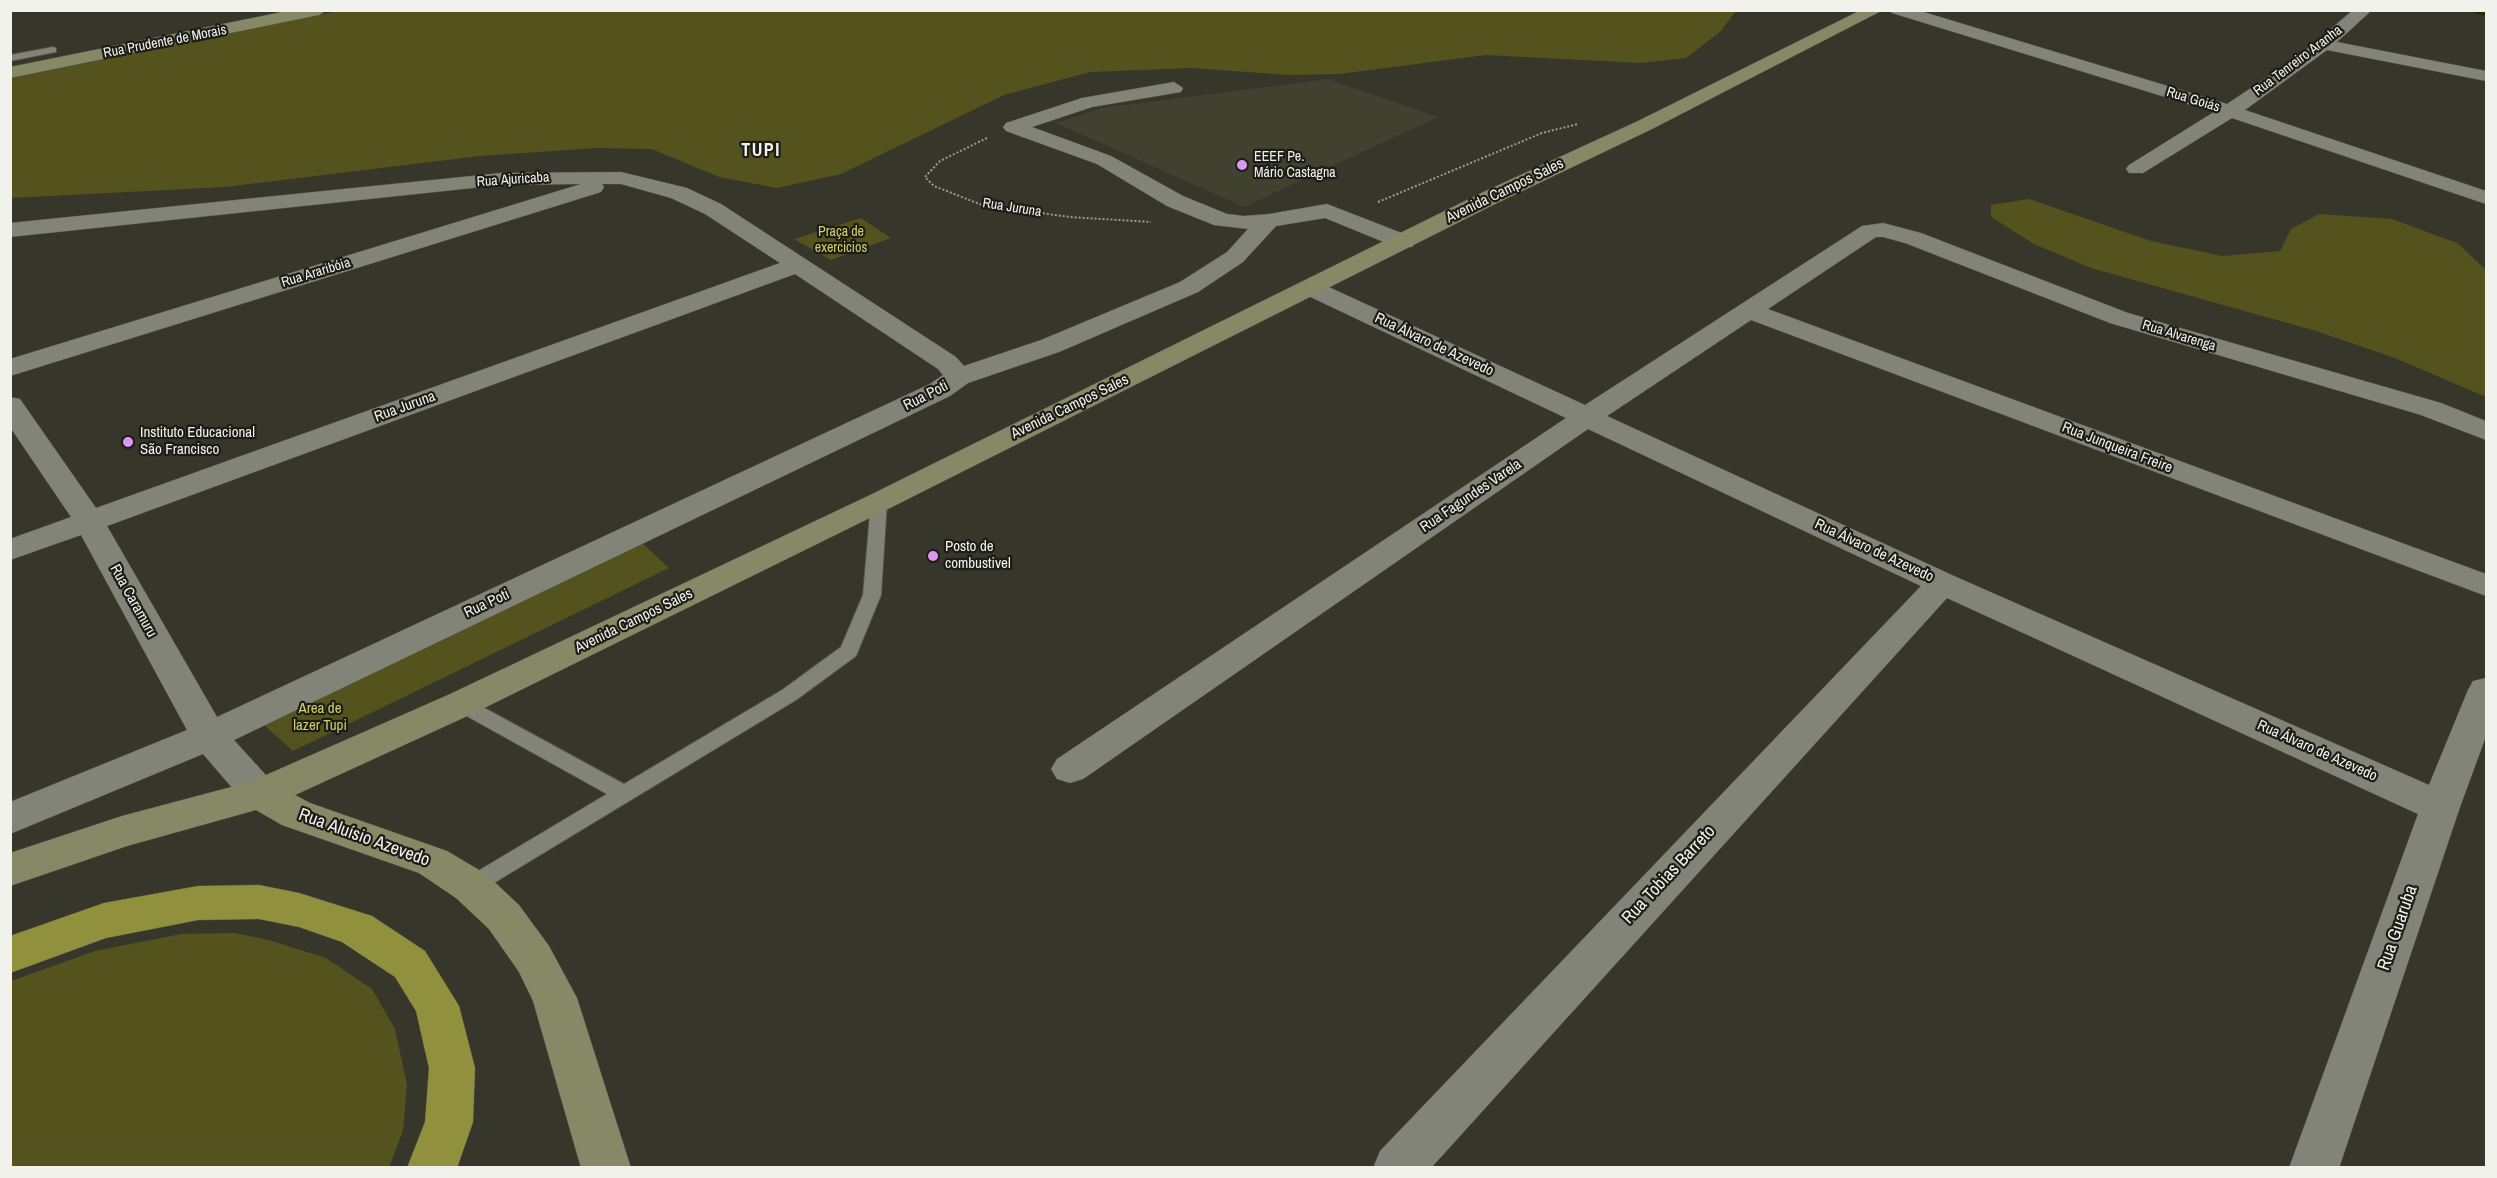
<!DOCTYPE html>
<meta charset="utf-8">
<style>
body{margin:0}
#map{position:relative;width:2497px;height:1178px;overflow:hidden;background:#36362b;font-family:"Archivo Narrow",sans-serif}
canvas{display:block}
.frame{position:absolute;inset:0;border:12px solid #f2f2ec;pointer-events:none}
</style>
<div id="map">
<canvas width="2497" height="1178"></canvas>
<div class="frame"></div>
</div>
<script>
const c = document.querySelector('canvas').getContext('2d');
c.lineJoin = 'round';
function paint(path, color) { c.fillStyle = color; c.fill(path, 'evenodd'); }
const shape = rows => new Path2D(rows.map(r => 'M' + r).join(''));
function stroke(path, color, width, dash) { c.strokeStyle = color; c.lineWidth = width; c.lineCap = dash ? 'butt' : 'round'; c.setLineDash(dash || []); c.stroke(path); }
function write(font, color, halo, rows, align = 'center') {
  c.font = font + ' "Archivo Narrow",sans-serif'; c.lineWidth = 4.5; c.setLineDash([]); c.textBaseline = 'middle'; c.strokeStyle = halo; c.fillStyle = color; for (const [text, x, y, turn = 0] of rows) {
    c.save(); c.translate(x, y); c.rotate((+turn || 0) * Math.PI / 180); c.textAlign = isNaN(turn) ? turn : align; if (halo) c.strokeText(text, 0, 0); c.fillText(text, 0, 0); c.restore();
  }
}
const built = shape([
 [1328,79,1438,117,1244,207,1056,123,1102,108]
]);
const green = shape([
 [343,10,1736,10,1736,11,1720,32,1686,58,1640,63,1486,55,1339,74,1289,75,1192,68,1090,72,1004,95,841,174,777,188,719,177,652,149,596,148,480,156,225,187,11,198,11,78],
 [2029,199,2151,241,2222,256,2280,251,2291,229,2319,214,2392,219,2457,243,2486,270,2486,397,2395,358,2316,331,2091,268,2034,244,1991,217,1991,205],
 [861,218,891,238,831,260,794,239],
 [642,543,669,568,293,751,264,725],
 [234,933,269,940,326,958,372,989,395,1029,407,1085,403,1131,389,1167,11,1167,11,981,95,951,181,934]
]);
const stream = shape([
 [2476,10,2486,12]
]);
const path = shape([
 [987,138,940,161,925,177,934,186,982,205,1070,217,1151,222],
 [1378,202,1542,133,1578,124]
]);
const lane = shape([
 [53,47,56,48,56,52,10,61,10,55,53,47],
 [879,497,887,502,881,595,856,656,796,700,479,892,471,895,463,892,460,886,463,880,607,794,454,709,451,704,454,699,468,699,624,784,782,690,841,647,863,595,871,502,879,497]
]);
const street = shape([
 [1890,10,1917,10,2227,104,2299,56,2353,10,2372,10,2337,42,2486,71,2486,81,2327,50,2245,110,2486,191,2486,204,2232,118,2143,173,2129,173,2126,169,2129,165,2214,112,1892,13,1890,10],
 [1174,82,1183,88,1181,92,1092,107,1032,127,1111,156,1183,196,1227,214,1244,216,1269,214,1327,204,1412,237,1416,242,1412,247,1396,247,1325,218,1276,226,1243,262,1198,292,1059,352,968,383,950,396,234,740,274,784,279,794,274,804,260,809,246,804,203,754,10,834,10,802,187,730,81,535,10,560,10,539,71,517,10,427,10,397,20,399,96,508,780,263,705,214,671,198,621,184,602,184,604,187,601,192,10,376,10,359,581,184,501,185,10,237,10,223,501,173,621,172,687,188,721,204,956,357,964,366,1041,340,1180,282,1227,252,1248,229,1214,225,1167,206,1097,164,1006,131,1003,127,1006,123,1082,98,1174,82],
 [795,274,938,369,943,375,930,384,217,717,107,526,795,274],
 [1883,223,1921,233,2128,313,2441,403,2486,421,2486,440,2421,415,2110,323,1905,243,1883,237,1876,237,1768,309,2486,574,2486,596,1751,320,1607,416,1954,576,2429,785,2468,690,2473,681,2486,678,2486,736,2460,807,2339,1168,2289,1168,2418,814,1947,598,1431,1168,1373,1168,1380,1151,1921,586,1588,429,1083,779,1070,783,1057,779,1051,769,1057,759,1566,418,1302,293,1299,288,1302,283,1311,281,1320,283,1585,405,1862,226,1883,223]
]);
const secondary = shape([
 [292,10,327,10,319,15,10,78,10,67,292,10],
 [1861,10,1883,10,1652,129,1493,205,890,508,474,713,295,795,310,803,447,851,486,874,519,905,549,946,577,998,631,1168,581,1168,533,1001,519,972,489,929,456,898,419,873,282,825,256,810,127,846,10,886,10,853,122,816,250,782,448,695,868,496,1477,195,1638,121,1861,10]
]);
const highway = shape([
 [259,885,299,893,372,916,425,951,459,1006,475,1068,473,1122,457,1168,407,1168,425,1122,429,1068,416,1011,395,977,342,942,299,927,259,919,198,920,106,938,10,973,10,936,104,903,198,886,259,885]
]);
const markers = [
 [1242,165,6,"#de98f3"],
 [128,442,6,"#de98f3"],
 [933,556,6,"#de98f3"]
];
const farStreetnames = [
 ["Rua Prudente de Morais",165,42,-11],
 ["Rua Tenreiro Aranha",2298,61,-37],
 ["Rua Goiás",2193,100,17],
 ["Rua Ajuricaba",513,180,-4],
 ["Rua Juruna",1012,208,9],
 ["Rua Araribóia",316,273,-17],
 ["Rua Alvarenga",2179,336,17]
];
const farPoinames = [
 ["EEEF Pe.",1254,157],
 ["Mário Castagna",1254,173]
];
const farParknames = [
 ["Praça de",841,232],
 ["exercicios",841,248]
];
const streetNames = [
 ["Avenida Campos Sales",1505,191,-26],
 ["Rua Álvaro de Azevedo",1434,345,25],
 ["Rua Poti",926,396,-27],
 ["Rua Juruna",405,407,-20],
 ["Avenida Campos Sales",1070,407,-26],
 ["Rua Junqueira Freire",2117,448,21],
 ["Rua Fagundes Varela",1471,496,-34],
 ["Rua Álvaro de Azevedo",1874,551,25],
 ["Rua Caramuru",133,601,61],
 ["Rua Poti",487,604,-25],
 ["Avenida Campos Sales",634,621,-26],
 ["Rua Álvaro de Azevedo",2317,751,24]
];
const poiNames = [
 ["Instituto Educacional",140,433],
 ["São Francisco",140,450],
 ["Posto de",945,547],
 ["combustivel",945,564]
];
const parkNames = [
 ["Area de",320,709],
 ["lazer Tupi",320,726]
];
const farDistrictnames = [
 ["TUPI",761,151]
];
const nearStreetnames = [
 ["Rua Aluísio Azevedo",364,838,20],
 ["Rua Tobias Barreto",1669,875,-47],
 ["Rua Guaruba",2398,928,-71]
];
paint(built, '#414130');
paint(green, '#54531d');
stroke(stream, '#282700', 7);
stroke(lane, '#54544b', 2);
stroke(street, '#54544b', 1);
stroke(secondary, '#54544b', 1);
stroke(highway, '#54544b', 1);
stroke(path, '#9c9c93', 2, [2, 2]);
paint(lane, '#838478');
paint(street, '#838478');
paint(secondary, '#878866');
paint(highway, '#91903d');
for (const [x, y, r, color] of markers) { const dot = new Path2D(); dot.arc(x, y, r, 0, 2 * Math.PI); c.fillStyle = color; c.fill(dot); stroke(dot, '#1d1d18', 2); }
write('14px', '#f2f2ec', '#1d1d18', farStreetnames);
write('14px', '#f2f2ec', '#1d1d18', farPoinames, 'left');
write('14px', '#d0cf67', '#1d1d18', farParknames);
write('15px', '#f2f2ec', '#1d1d18', streetNames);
write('15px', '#f2f2ec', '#1d1d18', poiNames, 'left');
write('15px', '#d0cf67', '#1d1d18', parkNames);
c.letterSpacing = '1.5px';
write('bold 18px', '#f2f2ec', '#1d1d18', farDistrictnames);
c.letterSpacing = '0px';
write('18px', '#f2f2ec', '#1d1d18', nearStreetnames);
</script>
